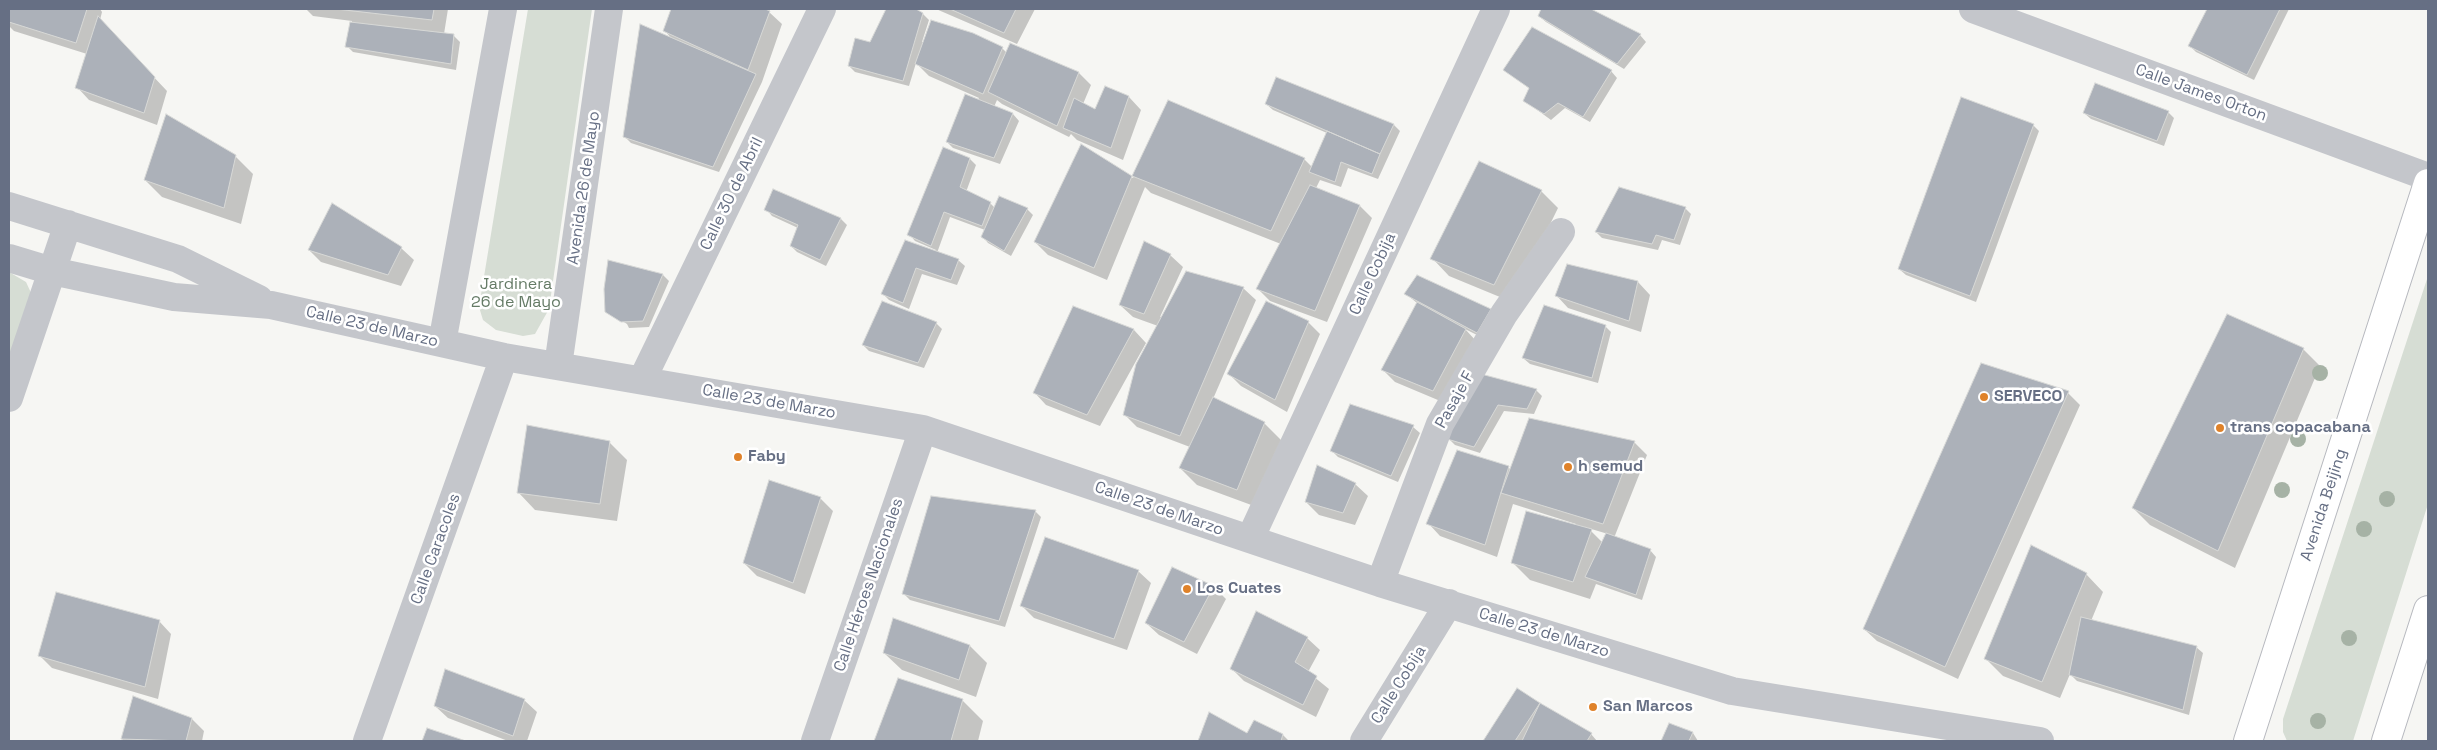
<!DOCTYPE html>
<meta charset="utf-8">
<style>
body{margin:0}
#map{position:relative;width:2437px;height:750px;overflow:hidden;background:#f6f6f3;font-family:"Space Grotesk",sans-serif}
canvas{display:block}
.frame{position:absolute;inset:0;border:10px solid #666f84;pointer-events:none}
</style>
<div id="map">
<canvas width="2437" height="750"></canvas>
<div class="frame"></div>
</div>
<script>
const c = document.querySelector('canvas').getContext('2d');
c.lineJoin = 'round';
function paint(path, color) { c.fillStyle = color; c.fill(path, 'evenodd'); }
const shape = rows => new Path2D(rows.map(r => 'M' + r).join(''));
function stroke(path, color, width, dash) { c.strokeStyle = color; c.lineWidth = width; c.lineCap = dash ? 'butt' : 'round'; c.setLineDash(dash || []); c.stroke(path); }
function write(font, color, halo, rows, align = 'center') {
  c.font = font + ' "Space Grotesk",sans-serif'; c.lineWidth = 5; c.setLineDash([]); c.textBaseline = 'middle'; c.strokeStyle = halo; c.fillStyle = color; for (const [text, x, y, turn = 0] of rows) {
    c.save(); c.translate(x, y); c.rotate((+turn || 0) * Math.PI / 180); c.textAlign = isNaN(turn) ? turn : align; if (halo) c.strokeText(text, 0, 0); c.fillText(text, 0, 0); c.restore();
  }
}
const green = shape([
 [528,9,592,9,549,309,535,334,523,336,496,330,483,320,479,307],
 [9,272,26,282,32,295,9,364],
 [2428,276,2428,504,2353,741,2287,741,2283,732,2283,719]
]);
const shadow = shape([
 [9,9,100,9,102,12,100,20,167,91,157,125,89,100,77,87,87,54,14,31,9,26],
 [306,9,448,9,444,34,454,36,460,42,456,70,353,52,347,46,352,21,313,16],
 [673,9,762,9,769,12,782,24,762,82,719,172,631,143,625,137,673,40,665,31],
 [887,9,913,9,923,14,929,20,922,42,1002,48,1007,53,1079,73,1091,85,1083,104,1096,111,1129,97,1141,110,1123,160,1077,140,1071,134,1069,137,1002,104,997,100,994,107,1013,114,1019,121,1000,164,953,148,947,142,979,98,929,76,916,63,909,86,855,72,849,66,871,44],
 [936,9,1035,9,1017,44],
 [1542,9,1588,9,1640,35,1646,42,1624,69,1546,22,1539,16],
 [2208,9,2289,9,2254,80,2196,52,2190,46],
 [1532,28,1611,71,1617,78,1590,122,1565,108,1551,120,1525,101,1530,89,1504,70],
 [1277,78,1394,125,1400,131,1378,179,1348,168,1341,187,1320,180,1316,188,1360,206,1372,218,1327,322,1270,301,1258,289,1281,244,1151,193,1145,187,1107,280,1048,255,1035,242,1081,146,1133,178,1168,102,1304,159,1312,167,1327,133,1273,110,1266,104],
 [2168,112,2174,118,2164,146,2091,119,2084,113],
 [2033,125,2039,131,1976,302,1906,275,1899,269],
 [235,156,253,174,241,224,162,197,145,180],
 [970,159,976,165,966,192,990,203,995,208,1027,209,1033,215,1011,256,988,243,982,236,985,230,950,217,937,253,958,260,965,266,957,285,922,274,909,309,889,300,883,294,935,252,936,250,915,241,909,234],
 [774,190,841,219,847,225,826,266,797,252,791,246,798,228,772,216,766,209],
 [1541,191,1558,208,1512,302,1449,276,1432,258],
 [1685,208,1691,214,1680,245,1662,240,1658,250,1602,238,1596,232],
 [401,248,414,260,401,286,321,262,309,250],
 [1170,255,1183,267,1160,317,1243,288,1256,300,1213,399,1264,423,1282,441,1254,506,1197,485,1180,468,1190,447,1137,427,1124,414,1158,326,1133,317,1120,305],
 [609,261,663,275,669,281,649,327,629,328,627,324,611,314],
 [1568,266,1638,282,1650,295,1641,332,1568,308,1556,295],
 [1406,294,1490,310,1496,316,1483,338,1465,329,1478,343,1445,403,1395,382,1383,370,1417,303],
 [1073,308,1134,330,1146,343,1100,426,1046,405,1034,392],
 [1308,322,1320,334,1287,412,1241,386,1229,374],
 [936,323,942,329,924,368,869,351,863,345],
 [1605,326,1611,332,1598,383,1530,364,1523,358],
 [2303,349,2320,366,2235,568,2150,525,2133,508],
 [1482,376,1536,390,1542,396,1534,414,1504,411,1480,453,1455,445,1449,439],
 [2068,393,2080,405,1958,679,1877,641,1864,629],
 [1351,406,1413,427,1420,433,1398,482,1338,457,1332,451],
 [1530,419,1635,443,1647,455,1614,538,1650,550,1656,557,1642,600,1596,584,1590,599,1530,580,1513,563,1576,524,1513,504,1497,557,1440,536,1428,523,1508,467,1511,470],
 [1588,528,1608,534,1603,543],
 [610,443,627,460,617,521,535,510,518,492],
 [1355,484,1368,496,1355,525,1319,515,1306,502],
 [820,498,833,511,805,594,757,576,744,563],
 [1035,511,1041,517,1005,627,910,600,904,594],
 [1172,568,1214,587,1226,599,1197,654,1159,635,1146,623],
 [1138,571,1151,583,1127,650,1034,618,1022,606],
 [2086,574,2103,592,2091,621,2196,647,2203,653,2189,715,2077,681,2070,674,2060,698,2003,676,1986,659],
 [159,621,171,634,158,699,52,668,40,656],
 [1307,638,1320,650,1308,672,1329,689,1316,717,1244,681,1231,668],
 [970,646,987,663,976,697,902,670,884,653],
 [899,679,962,700,983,721,978,741,875,741],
 [1517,690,1591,734,1597,741,1484,741],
 [524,700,537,712,527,741,508,741,448,718,435,706],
 [1209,714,1248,735,1283,735,1289,741,1200,741],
 [192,719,204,731,202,741,124,741,122,739],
 [1669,725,1693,733,1698,741,1663,741]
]);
const building = shape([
 [9,9,87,9,76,43,9,22,9,9],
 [336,9,434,9,432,20,336,9],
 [671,9,765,9,770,11,748,70,663,31,671,9],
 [886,9,916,9,923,13,903,81,848,66,855,38,870,42,886,9],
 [950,9,1016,9,1004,33,950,9],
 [1541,9,1591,9,1641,34,1617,64,1538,16,1541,9],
 [2207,9,2280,9,2247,75,2188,46,2207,9],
 [98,16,155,77,144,113,75,88,98,16],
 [931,20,973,33,1003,47,983,94,915,64,931,20],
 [350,22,454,34,451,64,345,47,350,22],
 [640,24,756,74,713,167,623,137,640,24],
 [1532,27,1612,70,1583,117,1558,103,1544,114,1523,101,1529,88,1503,70,1532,27],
 [1010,43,1079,72,1057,126,988,92,1010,43],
 [1276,77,1394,124,1380,154,1265,104,1276,77],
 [2095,83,2169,111,2157,141,2083,113,2095,83],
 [1105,86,1129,96,1111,148,1063,128,1074,98,1095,109,1105,86],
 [965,94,1013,113,994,158,946,142,965,94],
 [1961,97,2034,124,1970,296,1898,269,1961,97],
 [1168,100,1305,158,1271,231,1132,176,1168,100],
 [166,114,236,155,224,208,144,180,166,114],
 [1327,131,1380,154,1372,174,1341,162,1335,182,1309,172,1327,131],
 [1081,144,1132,176,1094,268,1034,242,1081,144],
 [943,147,970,158,960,187,991,202,982,226,944,212,931,246,907,235,943,147],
 [1479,161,1542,190,1494,285,1430,259,1479,161],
 [1310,185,1360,205,1315,311,1256,289,1310,185],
 [1619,187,1686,207,1674,240,1656,235,1652,244,1595,232,1619,187],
 [773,189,841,218,820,260,790,246,798,225,764,210,773,189],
 [999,196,1028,208,1004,251,981,237,999,196],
 [332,203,402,247,388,275,308,250,332,203],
 [905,240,959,259,951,280,916,268,903,303,881,294,905,240],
 [1144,241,1171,254,1144,314,1119,305,1144,241],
 [608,260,663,274,643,321,621,322,605,312,604,289,608,260],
 [1567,264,1638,281,1629,321,1555,296,1567,264],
 [1186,271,1244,287,1180,436,1123,415,1136,364,1186,271],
 [1417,275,1491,309,1477,333,1404,294,1417,275],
 [882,301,937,322,918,363,862,345,882,301],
 [1266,301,1309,321,1275,400,1227,374,1266,301],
 [1417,302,1466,329,1433,391,1381,370,1417,302],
 [1544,305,1606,325,1592,378,1522,358,1544,305],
 [1073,306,1134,329,1087,415,1033,393,1073,306],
 [2227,314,2304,348,2218,551,2132,508,2227,314],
 [1981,363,2069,391,1945,667,1863,629,1981,363],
 [1481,374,1537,389,1527,409,1498,405,1474,447,1447,439,1481,374],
 [1213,397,1265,422,1237,490,1179,468,1213,397],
 [1350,404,1414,425,1391,476,1330,451,1350,404],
 [1529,418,1635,441,1603,524,1501,493,1529,418],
 [527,425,610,441,600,504,517,493,527,425],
 [1457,450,1509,466,1485,545,1426,524,1457,450],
 [1317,465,1356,483,1343,513,1305,502,1317,465],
 [769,480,821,497,793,583,743,563,769,480],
 [931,496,1036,510,999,621,902,594,931,496],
 [1526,511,1592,529,1573,582,1511,563,1526,511],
 [1606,533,1651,549,1636,595,1585,577,1606,533],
 [1045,537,1139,570,1114,639,1020,606,1045,537],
 [2031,545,2087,573,2042,682,1984,659,2031,545],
 [1172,567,1214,586,1184,642,1145,623,1172,567],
 [56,592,160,620,145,687,38,656,56,592],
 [1256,611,1308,637,1295,662,1317,676,1303,705,1230,669,1256,611],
 [2081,617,2197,646,2183,710,2069,675,2081,617],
 [893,618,970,645,959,680,883,653,893,618],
 [445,669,525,699,513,736,434,706,445,669],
 [898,678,963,699,951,741,874,741,898,678],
 [1517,688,1540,703,1515,741,1483,741,1517,688],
 [133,696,192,718,186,741,121,739,133,696],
 [1540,703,1592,733,1587,741,1522,741,1540,703],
 [1209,712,1247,733,1254,720,1283,734,1281,741,1198,741,1209,712],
 [1669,723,1693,732,1689,741,1661,741,1669,723],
 [427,728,466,741,422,741,427,728]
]);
const minor = shape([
 [1973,9,2428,177],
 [9,206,178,259,259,299],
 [9,258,52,271,174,297,271,305,504,357,923,429,1380,583,1732,691,2040,741],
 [442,343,503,9],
 [558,366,609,9],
 [642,380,822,9],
 [9,398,68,224],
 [1250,539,1496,9],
 [1380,583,1440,424,1504,314,1561,232],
 [367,741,504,357],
 [815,741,923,429],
 [1364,741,1449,603]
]);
const major = shape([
 [2248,741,2428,183],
 [2386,741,2428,610]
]);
const trees = [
 [2320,373],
 [2298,439],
 [2282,490],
 [2387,499],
 [2364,529],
 [2349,638],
 [2318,721]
];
const markers = [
 [1984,397,5,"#df822a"],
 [2220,428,5,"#df822a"],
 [738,457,5,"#df822a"],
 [1568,467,5,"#df822a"],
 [1187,589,5,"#df822a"],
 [1593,707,5,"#df822a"]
];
const streetNames = [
 ["Calle James Orton",2201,93,20],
 ["Avenida 26 de Mayo",584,188,-82],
 ["Calle 30 de Abril",732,194,-64],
 ["Calle Cobija",1373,274,-65],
 ["Calle 23 de Marzo",372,327,13],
 ["Pasaje F",1455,400,-61],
 ["Calle 23 de Marzo",769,402,10],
 ["Avenida Beijing",2324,505,-72],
 ["Calle 23 de Marzo",1159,509,19],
 ["Calle Caracoles",436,549,-70],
 ["Calle Héroes Nacionales",869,585,-71],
 ["Calle 23 de Marzo",1544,633,17],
 ["Calle Cobija",1399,685,-58]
];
const parkNames = [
 ["Jardinera",516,285],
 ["26 de Mayo",516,303]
];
const poiNames = [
 ["SERVECO",1994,397],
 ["trans copacabana",2230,428],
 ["Faby",748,457],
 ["h semud",1578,467],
 ["Los Cuates",1197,589],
 ["San Marcos",1603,707]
];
paint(green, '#d6ddd4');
paint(shadow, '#0003');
paint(building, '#acb1b9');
stroke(building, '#d7d8d6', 1);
stroke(major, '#b7b9bf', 30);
stroke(minor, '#c4c6cb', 28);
stroke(major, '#fff', 28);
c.fillStyle = '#a6b2a5';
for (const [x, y] of trees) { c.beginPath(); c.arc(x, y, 8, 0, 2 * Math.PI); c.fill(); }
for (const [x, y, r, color] of markers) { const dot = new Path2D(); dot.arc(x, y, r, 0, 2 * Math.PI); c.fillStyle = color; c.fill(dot); stroke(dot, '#fff', 2); }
write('16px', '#666f84', '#fff', streetNames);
write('16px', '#657b66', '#fff', parkNames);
write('bold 16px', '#666f84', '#fff', poiNames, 'left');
</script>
